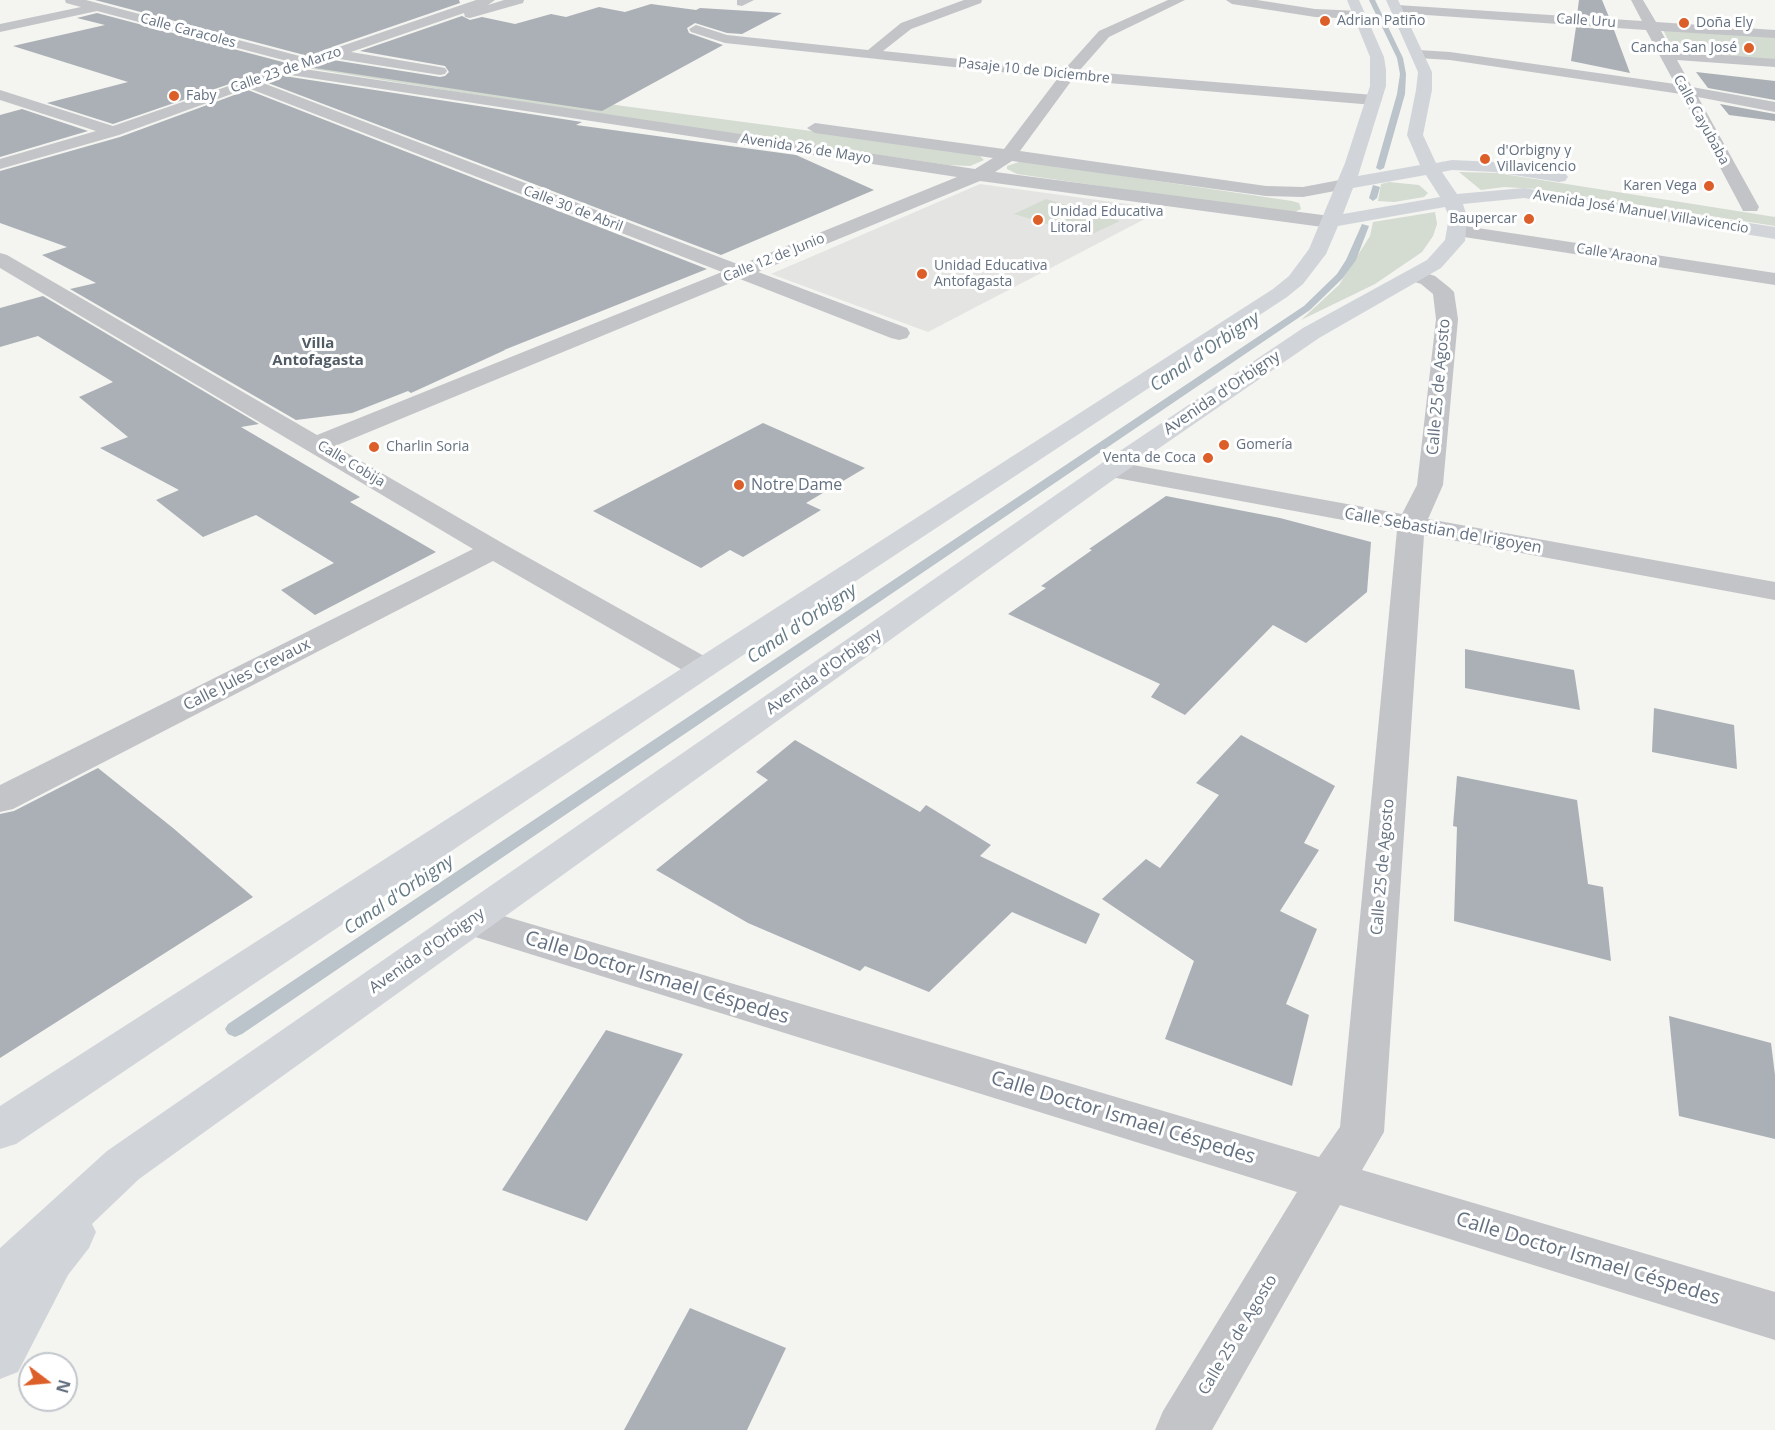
<!DOCTYPE html>
<meta charset="utf-8">
<style>
body{margin:0}
#map{position:relative;width:1775px;height:1430px;overflow:hidden;background:#f4f4f0;font-family:"Open Sans",sans-serif}
canvas{display:block}
.north{position:absolute;left:18px;top:1352px;width:60px;height:60px;box-sizing:border-box;background:#fff;border:2px solid #c1c6cc;border-radius:50%;rotate:106deg;font-size:16px;font-weight:700;line-height:24px;text-align:center;color:#647180}
.north::after{content:'';display:block;margin:auto;width:21px;height:27px;background:#dc5e28;clip-path:polygon(50% 0,100% 100%,50% 72%,0 100%)}
</style>
<div id="map">
<canvas width="1775" height="1430"></canvas>
<div class="north">N</div>
</div>
<script>
const c = document.querySelector('canvas').getContext('2d');
c.lineJoin = 'round';
function paint(path, color) { c.fillStyle = color; c.fill(path, 'evenodd'); }
const shape = rows => new Path2D(rows.map(r => 'M' + r).join(''));
function stroke(path, color, width, dash) { c.strokeStyle = color; c.lineWidth = width; c.lineCap = dash ? 'butt' : 'round'; c.setLineDash(dash || []); c.stroke(path); }
function write(font, color, halo, rows, align = 'center') {
  c.font = font + ' "Open Sans",sans-serif'; c.lineWidth = 6; c.setLineDash([]); c.textBaseline = 'middle'; c.strokeStyle = halo; c.fillStyle = color; for (const [text, x, y, turn = 0] of rows) {
    c.save(); c.translate(x, y); c.rotate((+turn || 0) * Math.PI / 180); c.textAlign = isNaN(turn) ? turn : align; if (halo) c.strokeText(text, 0, 0); c.fillText(text, 0, 0); c.restore();
  }
}
const built = shape([
 [980,184,1164,209,928,332,771,274]
]);
const green = shape([
 [1663,30,1775,37,1775,60,1674,51],
 [331,61,623,106,977,153,984,160,970,166,948,165,601,115,307,68],
 [1022,161,1292,201,1299,203,1301,209,1295,212,1281,212,1017,174,1007,169,1007,166],
 [1459,172,1497,173,1775,217,1775,226,1537,189,1504,187,1481,190],
 [1389,182,1419,185,1428,193,1424,197,1394,202,1378,201,1381,184],
 [1046,199,1120,221,1088,236,1014,214],
 [1435,212,1437,224,1433,236,1422,252,1375,284,1301,320,1339,285,1370,236,1373,222]
]);
const stream = shape([
 [1369,0,1375,0,1403,58,1406,74,1405,94,1384,168,1380,170,1376,168,1397,94,1400,74,1397,58,1369,0],
 [1373,185,1380,187,1377,198,1373,201,1369,198,1373,185],
 [1362,224,1369,226,1356,260,1343,278,1310,310,242,1034,235,1037,228,1034,225,1029,228,1024,1304,306,1337,274,1346,260,1362,224]
]);
const building = shape([
 [95,0,459,0,460,3,332,47,324,53,333,60,440,77,445,76,449,72,445,66,360,51,462,16,470,20,482,17,515,24,551,14,566,17,599,7,625,12,651,4,696,10,700,8,782,13,742,34,727,33,695,23,687,28,689,33,723,45,602,111,308,67,315,63,312,57],
 [1579,0,1602,0,1609,17,1577,15],
 [97,13,294,65,284,64,276,68,276,72,284,76,582,122,576,125,796,155,874,190,721,255,268,83,278,77,270,70,113,124,47,103,128,82,13,46,105,25,77,18],
 [1576,27,1614,30,1630,73,1571,61],
 [1696,72,1775,81,1775,100,1708,88],
 [248,90,707,269,504,350,505,350,411,393,408,391,352,413,296,420,70,289,96,283,42,255,67,247,0,223,0,171,120,137],
 [1720,104,1775,114,1775,121,1729,115],
 [22,109,88,131,0,157,0,115],
 [43,296,259,424,241,427,360,497,350,502,436,552,315,615,281,590,334,563,256,515,203,537,156,500,179,490,100,448,128,437,79,397,113,382,38,336,0,347,0,308],
 [763,423,865,468,806,503,821,510,743,557,730,550,701,568,593,511],
 [1166,496,1280,518,1371,542,1367,592,1306,643,1273,625,1185,715,1151,697,1160,684,1008,614,1046,588,1041,586,1092,550,1089,549],
 [1465,649,1574,670,1580,710,1465,688],
 [1654,708,1734,725,1737,769,1652,752],
 [1241,735,1335,786,1304,843,1319,850,1280,911,1317,929,1286,1004,1309,1015,1292,1086,1165,1039,1194,961,1102,899,1146,859,1160,868,1219,795,1196,783],
 [795,740,920,812,926,805,991,845,980,856,1100,914,1086,944,1012,912,929,992,865,966,860,971,748,923,656,870,768,780,756,772],
 [98,768,173,828,253,897,0,1058,0,814,14,811],
 [1457,776,1577,800,1588,884,1603,887,1611,961,1454,921,1457,827,1453,826],
 [1669,1016,1771,1043,1775,1075,1775,1139,1679,1116],
 [606,1030,683,1054,587,1221,502,1190],
 [690,1308,786,1348,747,1430,624,1430]
]);
const minor = shape([
 [65,0,86,0,311,59,313,62,306,66,97,11,0,32,0,24,81,7,66,3,65,0],
 [476,0,495,0,488,5,504,0,524,0,523,3,470,18,465,17,464,13,351,52,440,67,445,68,447,71,445,74,440,75,333,58,326,54,333,49,476,0],
 [737,0,754,0,742,6,737,5,737,0],
 [964,0,982,0,981,3,911,29,883,51,1064,70,1099,31,1168,0,1185,0,1109,37,1079,71,1374,95,1382,100,1374,105,1072,80,1020,151,1266,186,1303,187,1345,179,1351,180,1354,184,1351,188,1303,197,1266,196,1012,161,995,172,1330,216,1337,218,1340,222,1337,226,1330,228,980,181,758,272,907,328,910,333,907,338,899,340,891,338,740,279,335,446,504,544,713,661,718,668,713,675,702,678,691,675,493,561,13,809,0,812,0,785,473,549,0,268,0,253,7,255,317,435,722,272,248,88,119,135,0,169,0,159,96,131,0,100,0,90,113,126,269,72,276,76,263,83,740,265,957,177,284,74,277,70,284,66,975,169,993,158,815,133,807,128,815,123,1004,149,1058,78,725,43,691,32,689,29,696,25,727,35,868,50,901,23,964,0],
 [1226,0,1257,0,1315,9,1359,11,1366,15,1359,19,1315,17,1232,4,1226,0],
 [1631,0,1643,0,1656,22,1775,30,1775,38,1661,31,1672,51,1775,59,1775,67,1677,60,1692,87,1775,102,1775,112,1698,97,1759,207,1757,211,1743,211,1741,207,1681,94,1450,60,1418,58,1411,54,1418,50,1450,52,1675,84,1646,30,1397,13,1390,9,1397,5,1642,21,1631,0],
 [1458,225,1775,273,1775,285,1451,235,1448,231,1451,227,1458,225],
 [1416,270,1435,276,1450,288,1454,292,1458,319,1443,485,1428,519,1775,582,1775,600,1424,535,1384,1132,1362,1170,1775,1292,1775,1340,1340,1205,1212,1430,1155,1430,1163,1411,1297,1192,456,931,451,921,456,911,470,906,1319,1157,1340,1127,1397,530,1111,477,1102,475,1098,469,1102,463,1111,461,1402,514,1417,485,1436,319,1433,294,1421,284,1409,280,1406,276,1409,272,1416,270]
]);
const major = shape([
 [1347,0,1359,0,1384,57,1386,70,1386,86,1358,176,1420,165,1407,135,1416,90,1418,72,1386,0,1398,0,1432,72,1432,90,1423,135,1436,163,1452,160,1494,162,1559,172,1565,173,1568,177,1565,181,1559,182,1494,172,1452,170,1442,172,1457,194,1524,188,1775,227,1775,239,1524,198,1463,204,1467,217,1465,241,1441,268,1319,338,1120,475,139,1179,92,1224,96,1232,89,1248,68,1275,18,1372,0,1379,0,1248,107,1151,1102,463,1303,328,1427,260,1445,240,1449,217,1445,207,1338,226,1326,254,1303,284,1287,297,713,675,16,1144,0,1149,0,1106,1273,289,1289,276,1309,249,1345,163,1370,86,1370,57,1347,0],
 [1426,175,1440,197,1343,214,1353,188,1426,175]
]);
const markers = [
 [1325,21,6,"#dc5e28"],
 [1684,23,6,"#dc5e28"],
 [1749,48,6,"#dc5e28"],
 [174,96,6,"#dc5e28"],
 [1485,159,6,"#dc5e28"],
 [1709,186,6,"#dc5e28"],
 [1529,219,6,"#dc5e28"],
 [1038,220,6,"#dc5e28"],
 [922,274,6,"#dc5e28"],
 [1224,445,6,"#dc5e28"],
 [374,447,6,"#dc5e28"],
 [1208,458,6,"#dc5e28"],
 [739,485,6,"#dc5e28"]
];
const farPoinames = [
 ["Adrian Patiño",1337,21],
 ["Doña Ely",1696,23],
 ["Cancha San José",1737,48,"right"],
 ["Faby",186,96],
 ["d'Orbigny y",1497,151],
 ["Villavicencio",1497,167],
 ["Karen Vega",1697,186,"right"],
 ["Unidad Educativa",1050,212],
 ["Litoral",1050,228],
 ["Baupercar",1517,219,"right"],
 ["Unidad Educativa",934,266],
 ["Antofagasta",934,282],
 ["Gomería",1236,445],
 ["Charlin Soria",386,447],
 ["Venta de Coca",1196,458,"right"]
];
const farStreetnames = [
 ["Calle Uru",1586,21,4],
 ["Calle Caracoles",188,31,15],
 ["Calle 23 de Marzo",286,70,-19],
 ["Pasaje 10 de Diciembre",1034,71,6],
 ["Calle Cayubaba",1701,120,61],
 ["Avenida 26 de Mayo",806,149,9],
 ["Calle 30 de Abril",573,209,21],
 ["Avenida José Manuel Villavicencio",1641,212,9],
 ["Calle Araona",1617,255,9],
 ["Calle 12 de Junio",774,258,-22],
 ["Calle Cobija",351,464,31]
];
const farNeighbourhoodnames = [
 ["Villa",318,344],
 ["Antofagasta",318,361]
];
const streetNames = [
 ["Calle 25 de Agosto",1439,387,-85],
 ["Avenida d'Orbigny",1222,393,-34],
 ["Calle Sebastian de Irigoyen",1443,531,10],
 ["Avenida d'Orbigny",824,672,-35],
 ["Calle Jules Crevaux",247,675,-27],
 ["Calle 25 de Agosto",1383,867,-85],
 ["Avenida d'Orbigny",427,951,-35],
 ["Calle 25 de Agosto",1238,1335,-59]
];
const poiNames = [
 ["Notre Dame",751,485]
];
const waterNames = [
 ["Canal d'Orbigny",1205,352,-34],
 ["Canal d'Orbigny",802,624,-34],
 ["Canal d'Orbigny",399,895,-34]
];
const nearStreetnames = [
 ["Calle Doctor Ismael Céspedes",657,978,17],
 ["Calle Doctor Ismael Céspedes",1123,1118,17],
 ["Calle Doctor Ismael Céspedes",1588,1259,17]
];
paint(built, '#e4e5e3');
paint(green, '#d4dbd1');
paint(stream, '#bac4ca');
paint(building, '#aab0b6');
paint(minor, '#c2c4c8');
paint(major, '#d1d5da');
for (const [x, y, r, color] of markers) { const dot = new Path2D(); dot.arc(x, y, r, 0, 2 * Math.PI); c.fillStyle = color; c.fill(dot); stroke(dot, '#fff', 2); }
write('14px', '#647180', '#fff', farPoinames, 'left');
write('14px', '#647180', '#fff', farStreetnames);
write('bold 15px', '#515b65', '#fff', farNeighbourhoodnames);
write('16px', '#647180', '#fff', streetNames);
write('16px', '#647180', '#fff', poiNames, 'left');
write('italic 18px', '#647a85', '#fff', waterNames);
write('20px', '#647180', '#fff', nearStreetnames);
</script>
